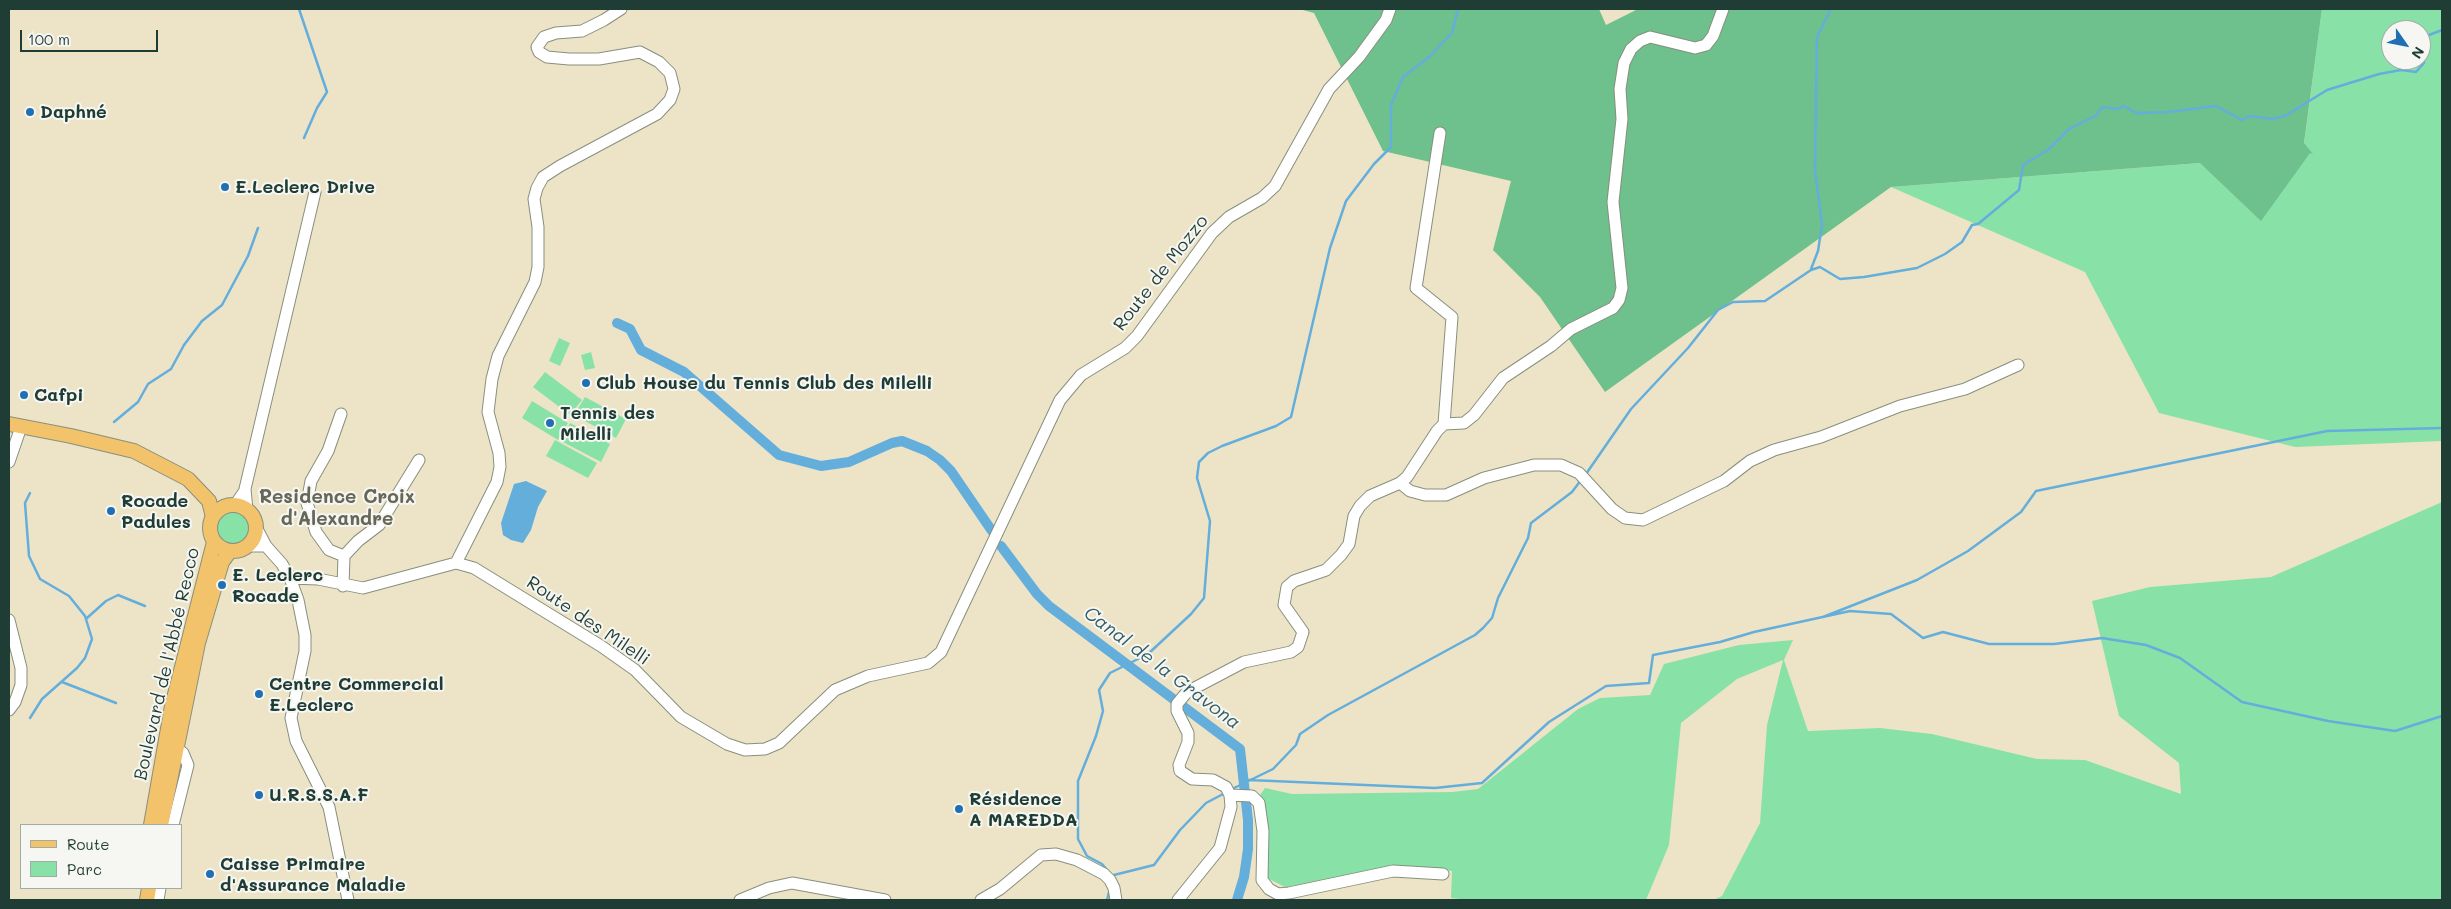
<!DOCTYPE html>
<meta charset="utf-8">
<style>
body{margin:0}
#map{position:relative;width:2451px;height:909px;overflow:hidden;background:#ede4c8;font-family:Mali,sans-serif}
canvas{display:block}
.frame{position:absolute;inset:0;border:10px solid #1f3d34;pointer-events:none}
.legend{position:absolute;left:20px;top:824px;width:162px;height:65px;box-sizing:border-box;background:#f6f6f2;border:1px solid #a0aca6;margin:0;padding:6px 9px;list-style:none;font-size:15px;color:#1f3d34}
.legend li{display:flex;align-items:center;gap:10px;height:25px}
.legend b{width:25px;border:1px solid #a0aca6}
.north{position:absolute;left:2381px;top:20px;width:50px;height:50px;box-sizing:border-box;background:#f6f6f2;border:1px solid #a0aca6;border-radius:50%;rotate:123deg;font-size:14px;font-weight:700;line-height:20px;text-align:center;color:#1f3d34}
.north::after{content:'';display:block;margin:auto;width:18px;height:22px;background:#1f6fb2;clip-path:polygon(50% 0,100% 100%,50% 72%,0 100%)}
.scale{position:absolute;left:20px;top:30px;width:138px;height:22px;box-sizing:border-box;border:2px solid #1f3d34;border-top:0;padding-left:6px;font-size:15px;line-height:18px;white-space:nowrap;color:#1f3d34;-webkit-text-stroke:4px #f6f6f2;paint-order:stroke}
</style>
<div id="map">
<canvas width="2451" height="909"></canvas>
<div class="frame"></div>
<ul class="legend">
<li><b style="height:6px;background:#f2c36a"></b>Route</li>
<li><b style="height:14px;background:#88e2a7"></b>Parc</li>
</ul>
<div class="north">N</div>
<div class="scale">100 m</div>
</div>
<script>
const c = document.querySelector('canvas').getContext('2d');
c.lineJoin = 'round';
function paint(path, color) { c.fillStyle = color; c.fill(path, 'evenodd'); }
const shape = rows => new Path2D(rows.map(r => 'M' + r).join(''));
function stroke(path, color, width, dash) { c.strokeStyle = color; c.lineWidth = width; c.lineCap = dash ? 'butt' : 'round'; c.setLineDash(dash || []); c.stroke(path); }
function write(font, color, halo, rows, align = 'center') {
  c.font = font + ' Mali,sans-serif'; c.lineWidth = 4; c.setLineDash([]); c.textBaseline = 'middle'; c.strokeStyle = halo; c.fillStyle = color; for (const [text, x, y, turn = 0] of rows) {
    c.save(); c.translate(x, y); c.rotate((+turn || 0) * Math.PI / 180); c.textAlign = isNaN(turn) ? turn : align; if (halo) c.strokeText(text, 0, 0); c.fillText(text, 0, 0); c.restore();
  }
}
const green = shape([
 [2322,9,2442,9,2442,441,2295,447,2159,413,2085,272,1891,187,2200,163,2304,144],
 [2391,30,2421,30,2421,60,2391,60],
 [559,338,570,343,560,366,549,361],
 [591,352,595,368,585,370,581,355],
 [545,372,582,400,570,415,533,387],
 [585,397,626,419,616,438,574,415],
 [532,401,568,423,558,440,522,418],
 [570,423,610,444,601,462,561,441],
 [555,440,597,463,588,478,546,456],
 [2442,502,2442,900,1713,900,1722,896,1760,823,1767,725,1783,660,1737,679,1681,723,1669,845,1646,900,1469,900,1451,898,1452,871,1414,867,1285,887,1267,878,1266,808,1260,795,1265,788,1292,794,1452,792,1478,789,1578,709,1600,698,1650,695,1664,664,1739,645,1793,640,1784,660,1808,731,1880,728,1932,734,2037,759,2085,760,2181,794,2179,763,2119,716,2092,601,2150,587,2271,577],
 '216 528a17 17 0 1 1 34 0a17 17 0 1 1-34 0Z'
]);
const forest = shape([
 [1299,9,1599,9,1606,25,1638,9,2322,9,2304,143,2313,154,2310,153,2261,221,2200,163,1891,187,1605,392,1540,297,1493,250,1511,181,1383,151,1314,13]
]);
const water = shape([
 [526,481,547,491,538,507,531,530,523,543,511,540,503,535,501,523,514,484]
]);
const stream = shape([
 [299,9,327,92,317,108,304,138],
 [1811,269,1818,251,1822,225,1815,170,1817,37,1831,9],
 [114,422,138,402,148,384,171,369,184,345,202,321,222,305,248,256,258,228],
 [1586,474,1631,409,1688,348,1718,310,1733,302,1765,301,1811,270,1820,267,1840,279,1864,277,1917,268,1945,254,1962,242,1972,225,1978,224,2019,190,2023,165,2048,150,2069,129,2095,116,2103,107,2117,109,2123,106,2137,113,2168,112,2216,106,2242,120,2249,116,2273,119,2285,116,2327,90,2379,74,2401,70,2416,72,2424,63,2424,37,2442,30],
 [1823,617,1917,580,1968,551,2021,512,2036,491,2327,431,2442,428],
 [87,618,106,601,118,595,145,606],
 [62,682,116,703],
 [30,718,42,699,77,668,85,658,92,639,85,616,69,596,40,579,29,556,25,503,30,493],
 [1249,780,1435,788,1482,783,1549,722,1606,686,1649,683,1653,655,1720,642,1754,632,1850,611,1891,614,1923,638,1943,632,1989,644,2054,644,2102,638,2146,645,2180,658,2242,702,2328,721,2395,731,2442,716],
 [1230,790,1273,769,1296,745,1300,734,1328,715,1475,635,1483,628,1492,618,1498,598,1528,538,1531,523,1572,492,1581,480],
 [1114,875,1154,865,1180,830,1206,803,1225,793],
 [1113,877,1102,864,1087,856,1078,839,1078,781,1096,736,1103,711,1099,690,1110,673,1148,654,1191,614,1204,598,1210,521,1197,478,1199,462,1208,453,1222,446,1276,426,1291,417,1330,248,1346,201,1374,164,1391,147,1391,105,1403,77,1429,57,1452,33,1458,9],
 [1107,900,1109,892]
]);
const canal = shape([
 [617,323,630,329,641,350,684,372,779,455,821,466,849,462,892,443,902,441,927,451,940,460,951,471,992,531],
 [1001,546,1037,594,1049,606,1240,749,1248,820,1248,849,1244,877,1237,900]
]);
const minor = shape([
 [1440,133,1416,288,1452,317,1444,424],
 [341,414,328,451,311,481,307,503,316,532,329,550,344,556],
 [9,462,21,427],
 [1400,483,1410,491,1425,495,1446,495,1484,478,1534,465,1561,465,1579,473,1612,509,1625,518,1643,520,1724,481,1750,461,1774,450,1821,437,1900,406,1965,389,2018,365],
 [235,505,244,492],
 [247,510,245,489,315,192],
 [256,527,266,546,282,564,290,578,298,600,305,635,305,651,291,718,296,741,329,807,348,900],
 [248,546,266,546],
 [456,563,497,482,500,467,499,453,488,412,492,379,498,356,535,282,538,267,538,227,534,199,537,188,543,177,560,166,657,114,670,100,674,89,670,73,659,62,640,52,599,59,569,59,547,57,539,52,537,47,544,37,556,33,582,31,604,20,621,9],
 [290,578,318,579,363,588,456,563,474,568,601,646,635,670,681,717,727,744,745,750,765,749,779,743,835,690,868,676,928,663,941,652,1060,400,1081,375,1125,348,1137,336,1212,233,1229,217,1262,198,1275,186,1329,89,1359,57,1386,20,1390,9],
 [343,586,344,556,358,541,379,525,419,460],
 [9,620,21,668,21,685,15,702,9,710],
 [1230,795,1252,796,1259,803,1263,831,1262,880,1269,889,1278,894,1289,893,1393,871,1443,874],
 [173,825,188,765,183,753,176,748],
 [158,900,160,888],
 [740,900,769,888,792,883,885,900],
 [981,900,1000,889,1041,855,1056,854,1077,860,1104,874,1110,880,1114,888,1116,900],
 [1178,900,1220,848,1231,807,1230,795,1226,787,1213,780,1192,779,1180,771,1179,765,1188,742,1188,733,1177,711,1177,704,1187,692,1244,662,1291,652,1298,647,1303,632,1284,605,1287,587,1294,581,1326,570,1341,555,1349,544,1354,516,1360,506,1370,496,1400,483,1407,477,1437,431,1444,424,1464,423,1474,415,1503,378,1551,346,1571,329,1613,308,1619,300,1622,288,1613,202,1622,119,1620,89,1624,63,1631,49,1640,41,1650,37,1695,48,1706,45,1713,36,1723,9]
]);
const major = shape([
 [9,424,71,436,134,451,188,479,209,501,213,517],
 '210 528a23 23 0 1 1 46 0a23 23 0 1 1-46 0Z',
 [151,825,172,706,214,542],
 [161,825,198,643,222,562,230,551],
 [147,900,149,888]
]);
const markers = [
 [30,112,5,"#1f6fb2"],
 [225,187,5,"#1f6fb2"],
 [586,383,5,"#1f6fb2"],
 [24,395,5,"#1f6fb2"],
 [550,423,5,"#1f6fb2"],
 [111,511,5,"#1f6fb2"],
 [222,585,5,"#1f6fb2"],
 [259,694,5,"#1f6fb2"],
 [259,795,5,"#1f6fb2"],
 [959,809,5,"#1f6fb2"],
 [210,874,5,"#1f6fb2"]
];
const poiNames = [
 ["Daphné",40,112],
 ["E.Leclerc Drive",235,187],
 ["Club House du Tennis Club des Milelli",596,383],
 ["Cafpi",34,395],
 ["Tennis des",560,413],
 ["Milelli",560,434],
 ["Rocade",121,501],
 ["Padules",121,522],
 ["E. Leclerc",232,575],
 ["Rocade",232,596],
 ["Centre Commercial",269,684],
 ["E.Leclerc",269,705],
 ["U.R.S.S.A.F",269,795],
 ["Résidence",969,799],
 ["A MAREDDA",969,820],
 ["Caisse Primaire",220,864],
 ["d'Assurance Maladie",220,885]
];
const streetNames = [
 ["Route de Mozzo",1161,273,-52],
 ["Route des Milelli",588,621,34],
 ["Boulevard de l'Abbé Recco",167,664,-77]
];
const neighbourhoodNames = [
 ["Residence Croix",337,497],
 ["d'Alexandre",337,519]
];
const waterNames = [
 ["Canal de la Gravona",1162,668,37]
];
paint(green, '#88e2a7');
paint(forest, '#6ec08c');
paint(water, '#64aedc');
stroke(stream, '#64aedc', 2.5);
stroke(canal, '#64aedc', 10);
stroke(minor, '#86907e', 13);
stroke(major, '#86907e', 16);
stroke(minor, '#fff', 11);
stroke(major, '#f2c36a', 14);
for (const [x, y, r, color] of markers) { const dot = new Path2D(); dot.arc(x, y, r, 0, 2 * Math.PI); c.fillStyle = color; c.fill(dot); stroke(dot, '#f6f6f2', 2); }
write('bold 18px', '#1f3d34', '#f6f6f2', poiNames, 'left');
write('18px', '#1f3d34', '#f6f6f2', streetNames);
write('bold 19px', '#676759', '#f6f6f2', neighbourhoodNames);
write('italic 19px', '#345f66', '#f6f6f2', waterNames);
</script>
